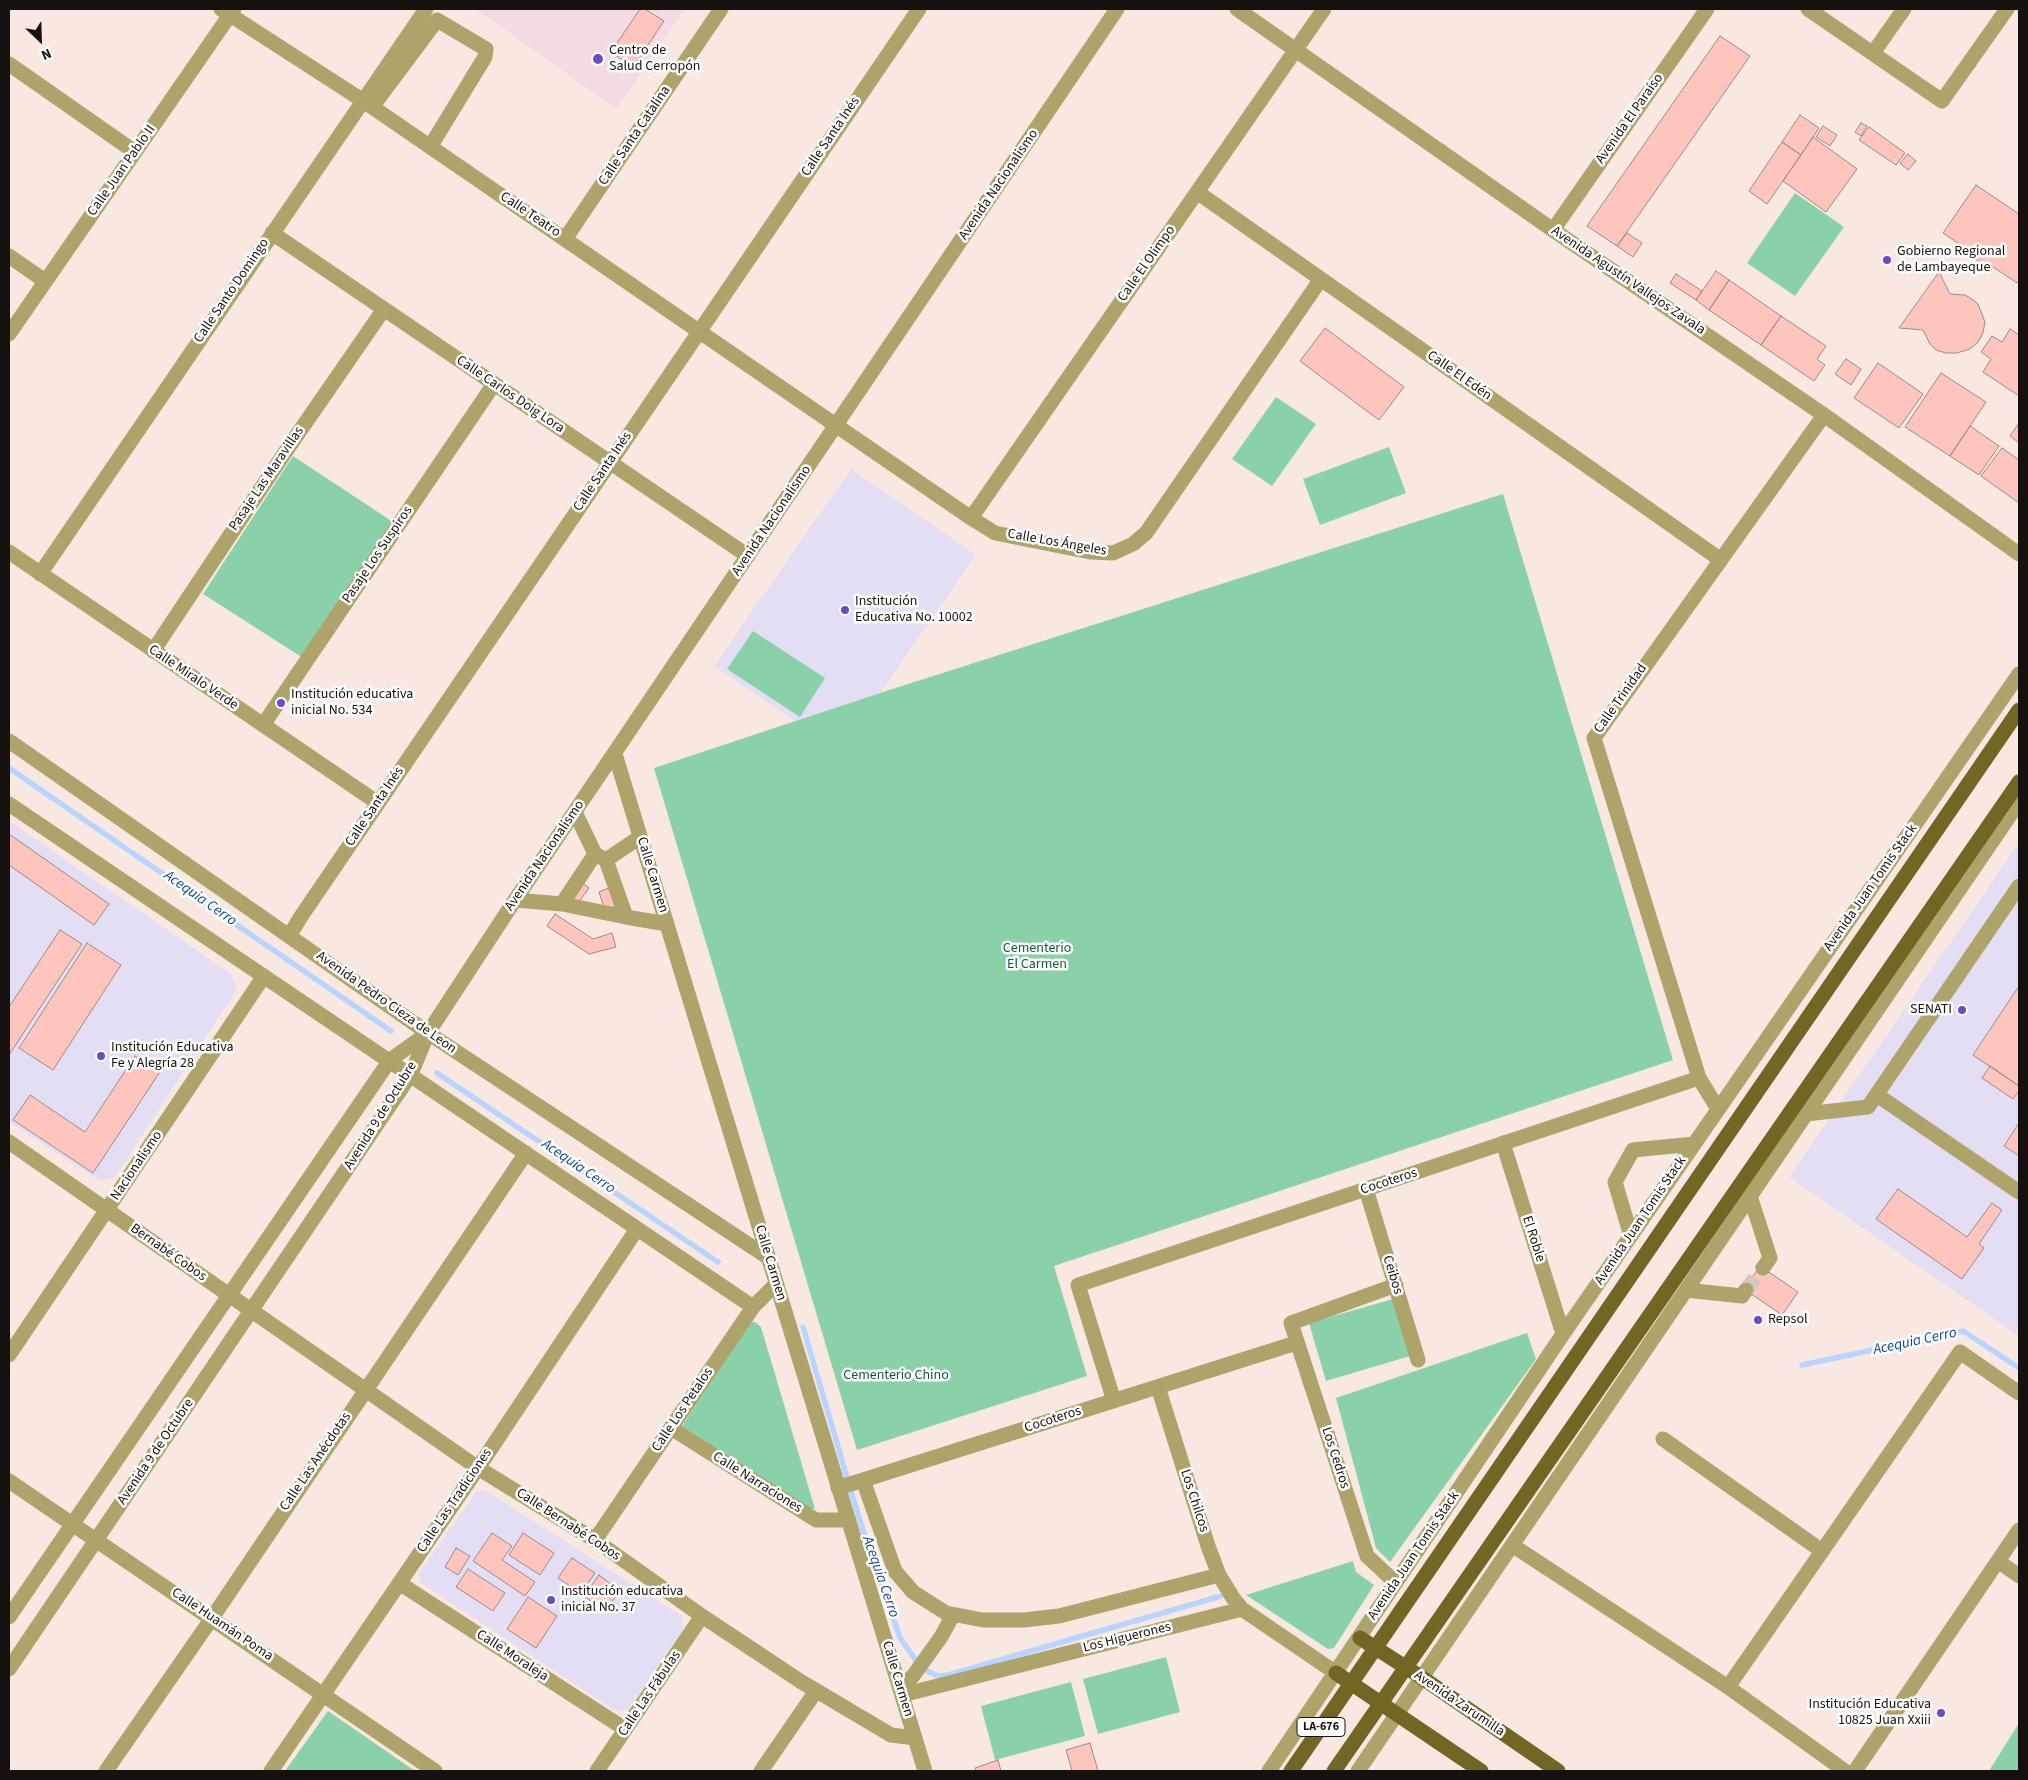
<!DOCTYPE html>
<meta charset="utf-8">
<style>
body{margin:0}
#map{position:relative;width:2028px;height:1780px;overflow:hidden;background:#f8e8e1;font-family:"Source Sans 3",sans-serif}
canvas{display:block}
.frame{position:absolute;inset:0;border:10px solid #16110e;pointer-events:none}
.north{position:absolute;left:15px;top:15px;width:50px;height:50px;-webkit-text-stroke:4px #fff;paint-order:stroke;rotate:156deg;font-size:14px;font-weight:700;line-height:20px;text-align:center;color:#16110e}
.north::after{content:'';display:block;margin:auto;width:18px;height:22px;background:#16110e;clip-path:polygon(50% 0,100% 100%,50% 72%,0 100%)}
</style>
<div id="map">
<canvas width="2028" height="1780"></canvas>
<div class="frame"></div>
<div class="north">N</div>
</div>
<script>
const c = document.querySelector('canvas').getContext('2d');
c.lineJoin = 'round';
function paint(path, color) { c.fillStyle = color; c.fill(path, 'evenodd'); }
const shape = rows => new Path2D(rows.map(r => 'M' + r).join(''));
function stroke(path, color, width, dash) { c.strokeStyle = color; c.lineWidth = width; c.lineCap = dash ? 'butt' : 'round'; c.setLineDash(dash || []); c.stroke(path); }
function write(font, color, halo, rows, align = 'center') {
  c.font = font + ' "Source Sans 3",sans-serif'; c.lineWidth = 5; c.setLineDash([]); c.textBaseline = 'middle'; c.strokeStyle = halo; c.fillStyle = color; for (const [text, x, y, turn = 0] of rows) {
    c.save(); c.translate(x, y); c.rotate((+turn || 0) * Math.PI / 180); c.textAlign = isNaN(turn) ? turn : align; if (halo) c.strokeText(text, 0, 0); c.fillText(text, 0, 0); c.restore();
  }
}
const education = shape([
 [851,469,976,555,880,693,795,721,714,666],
 [9,821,231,974,237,989,115,1177,100,1181,9,1122],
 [2019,843,2019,1336,1789,1177],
 [483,1489,682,1616,683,1630,629,1708,617,1712,421,1583,418,1574,476,1492]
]);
const medical = shape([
 [476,9,685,9,616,109]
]);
const green = shape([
 [1795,193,1844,227,1795,296,1747,263],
 [1276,397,1316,424,1272,486,1232,459],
 [1389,447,1406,493,1320,525,1303,479],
 [293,456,393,522,303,658,203,594],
 [1503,494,1673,1060,1054,1266,1087,1376,857,1450,654,768,880,693],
 [753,631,825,678,800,717,727,669],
 [1393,1299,1410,1356,1326,1381,1309,1323],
 [751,1322,755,1322,761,1327,815,1509,808,1508,682,1426],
 [1527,1333,1536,1359,1390,1562,1376,1548,1336,1398],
 [1353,1561,1356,1572,1374,1585,1334,1648,1328,1649,1246,1595],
 [1166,1657,1180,1712,1098,1734,1083,1679],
 [1071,1682,1085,1736,995,1760,981,1706],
 [328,1711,415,1771,285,1771],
 [2019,1723,2019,1771,1989,1771]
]);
const stream = shape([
 [9,768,391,1031],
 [437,1073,718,1262],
 [803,1327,848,1481],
 [1802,1365,1963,1331,2019,1368],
 [850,1488,865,1537,900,1638,917,1662],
 [925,1670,938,1676,948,1675,1221,1596]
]);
const building = shape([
 [640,9,645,9,664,21,633,67,611,52,640,9],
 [1720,36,1750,56,1617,246,1587,226,1720,36],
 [1800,115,1819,128,1801,155,1782,142,1800,115],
 [1861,123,1867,126,1861,136,1855,132,1861,123],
 [1823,126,1837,135,1830,146,1816,137,1823,126],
 [1869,127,1905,153,1896,165,1859,140,1869,127],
 [1813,137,1857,169,1826,212,1783,181,1813,137],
 [1782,142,1801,155,1767,204,1749,191,1782,142],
 [1908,154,1916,161,1908,170,1900,163,1908,154],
 [1976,185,2019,214,2019,281,2017,283,1993,267,1991,269,1966,253,1968,250,1943,233,1976,185],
 [1627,233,1642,243,1633,257,1617,246,1627,233],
 [1716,271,1729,280,1709,310,1696,300,1716,271],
 [1939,272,1950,294,1965,295,1972,299,1978,304,1985,322,1983,333,1978,342,1970,349,1957,353,1946,353,1936,350,1930,344,1923,330,1899,328,1939,272],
 [1676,274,1702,291,1696,300,1670,283,1676,274],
 [1729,280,1781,316,1761,345,1709,310,1729,280],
 [1781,316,1826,346,1817,359,1825,365,1814,381,1761,345,1781,316],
 [1325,328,1404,387,1379,420,1300,361,1325,328],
 [2010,329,2019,335,2019,396,1983,372,1991,359,1981,352,1992,336,2002,342,2010,329],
 [1846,359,1861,369,1851,385,1835,374,1846,359],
 [1878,363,1923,394,1899,428,1854,398,1878,363],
 [1941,373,1986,402,1950,456,1905,427,1941,373],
 [2019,423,2019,443,2010,436,2019,423],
 [1970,426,1999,446,1979,475,1950,456,1970,426],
 [2002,448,2019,460,2019,503,1981,476,2002,448],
 [9,834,109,904,94,925,9,865,9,834],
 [574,877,589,888,578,903,563,893,574,877],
 [616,885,623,904,605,910,599,892,616,885],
 [555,914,593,939,612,933,616,947,589,954,547,926,555,914],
 [60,930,82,944,9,1055,9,1007,60,930],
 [87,943,121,965,53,1070,19,1048,87,943],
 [2019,986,2019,1086,1973,1055,2019,986],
 [135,1056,160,1072,93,1173,13,1120,30,1095,85,1132,135,1056],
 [1990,1066,2019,1086,2019,1091,2013,1099,1982,1078,1990,1066],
 [2019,1123,2019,1156,2004,1146,2019,1123],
 [1898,1189,1967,1237,1992,1203,2002,1210,1979,1244,1984,1248,1962,1279,1876,1219,1898,1189],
 [1760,1266,1798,1292,1782,1315,1744,1289,1760,1266],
 [492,1533,512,1546,502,1560,535,1582,525,1596,473,1561,492,1533],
 [523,1533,554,1553,540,1575,509,1555,523,1533],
 [456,1548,470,1556,458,1575,445,1567,456,1548],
 [572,1558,595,1573,581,1593,558,1578,572,1558],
 [468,1569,505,1593,493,1611,456,1587,468,1569],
 [599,1575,620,1591,605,1611,584,1596,599,1575],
 [528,1597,557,1616,536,1648,507,1629,528,1597],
 [1090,1743,1098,1771,1072,1771,1066,1750,1090,1743],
 [998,1760,1001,1771,976,1771,975,1768,998,1760]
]);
const minorTunnel = shape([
 [1746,1290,1763,1268]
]);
const minor = shape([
 [221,9,362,100,971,518,995,533,1090,552,1113,553,1133,544,1146,533,1321,279],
 [1237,9,1553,230,1824,415,2019,554],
 [1808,9,1942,101,2007,9],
 [1873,53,1904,9],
 [9,64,135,152],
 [372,107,437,20,486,49,485,57,430,147],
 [1197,192,1721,560],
 [1553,230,1707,9],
 [272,233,748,556],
 [565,239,721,9],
 [9,256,45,281],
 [9,334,234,9],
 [971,518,1324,9],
 [9,552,378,803],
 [40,574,426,9],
 [153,651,286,451,384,309],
 [263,725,494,384],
 [9,741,428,1033,769,1258],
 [615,754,925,1771],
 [9,804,753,1307],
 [575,812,595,854,606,860,640,837],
 [606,860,626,917,667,924],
 [515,900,562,904,595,854],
 [562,904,626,917],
 [289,936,302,915,919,9],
 [1877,1095,2019,1192],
 [1718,1109,1699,1078,1594,738,1824,415],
 [1806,1114,1868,1107,2019,886],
 [9,1142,478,1468,595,1540,702,1616,800,1681,891,1735,915,1738],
 [1503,1143,1563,1334],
 [1366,1189,1418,1360],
 [1750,1196,1770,1258,1763,1268],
 [1631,1236,1615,1182,1633,1150,1694,1144],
 [1396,1285,1291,1323,1367,1556,1396,1583],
 [1686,1290,1742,1296,1746,1290],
 [9,1355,264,976],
 [1158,1387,1208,1546,1219,1575,1233,1598,1242,1609,1336,1673],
 [1114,1401,1078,1285,1699,1078],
 [671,1428,816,1520,849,1520],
 [1663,1439,1822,1551],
 [863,1480,895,1571,913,1592,946,1613,983,1620,1024,1620,1059,1616,1219,1575],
 [9,1481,435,1771],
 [838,1488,1296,1343],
 [595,1540,753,1307,776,1284],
 [1512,1545,1728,1687,1845,1771],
 [1998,1561,2019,1576],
 [399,1583,625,1729],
 [9,1617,390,1060,428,1033],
 [9,1669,411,1074,428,1033,515,900,1117,9],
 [1728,1687,1960,1352,2019,1393],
 [900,1688,913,1676,941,1637,953,1615],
 [902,1695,1242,1609],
 [106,1771,212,1618,526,1153],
 [271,1771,478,1468,637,1229],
 [597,1771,702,1616],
 [761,1771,816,1691],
 [1269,1771,1563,1334,2019,674],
 [1358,1771,2019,802],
 [1855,1771,2019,1530]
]);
const major = shape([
 [1360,1638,1421,1677,1558,1771],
 [1336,1673,1481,1771],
 [1291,1771,2019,710],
 [1334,1771,2019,782]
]);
const markers = [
 [598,59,6,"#6a4cc5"],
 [1887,260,5,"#6a4cc5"],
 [845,610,5,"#6a4cc5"],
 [281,703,5,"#6a4cc5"],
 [1962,1010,5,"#6a4cc5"],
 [101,1056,5,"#6a4cc5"],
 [1758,1320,5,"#6a4cc5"],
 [551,1600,5,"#6a4cc5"],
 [1941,1713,5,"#6a4cc5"]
];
const shields = [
 [1321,1727,48]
];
const shieldNames = [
 ["LA-676",1321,1727]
];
const poiNames = [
 ["Centro de",609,51],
 ["Salud Cerropón",609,67],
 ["Gobierno Regional",1897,252],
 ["de Lambayeque",1897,268],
 ["Institución",855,602],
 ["Educativa No. 10002",855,618],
 ["Institución educativa",291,695],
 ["inicial No. 534",291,711],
 ["SENATI",1952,1010,"right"],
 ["Institución Educativa",111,1048],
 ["Fe y Alegría 28",111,1064],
 ["Repsol",1768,1320],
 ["Institución educativa",561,1592],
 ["inicial No. 37",561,1608],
 ["Institución Educativa",1931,1705,"right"],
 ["10825 Juan Xxiii",1931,1721,"right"]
];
const streetNames = [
 ["Avenida El Paraíso",1630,119,-55],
 ["Calle Santa Catalina",635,136,-56],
 ["Calle Santa Inés",831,137,-56],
 ["Calle Juan Pablo II",122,171,-55],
 ["Avenida Nacionalismo",999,185,-56],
 ["Calle Teatro",530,215,34],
 ["Calle El Olimpo",1147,264,-55],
 ["Avenida Agustín Vallejos Zavala",1628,281,34],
 ["Calle Santo Domingo",232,291,-56],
 ["Calle El Edén",1459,376,35],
 ["Calle Carlos Doig Lora",510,395,34],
 ["Calle Santa Inés",603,472,-56],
 ["Pasaje Las Maravillas",267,479,-56],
 ["Avenida Nacionalismo",772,521,-56],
 ["Calle Los Ángeles",1057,543,10],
 ["Pasaje Los Suspiros",378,555,-56],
 ["Calle Miralo Verde",193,678,34],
 ["Calle Trinidad",1621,699,-55],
 ["Calle Santa Inés",375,807,-56],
 ["Avenida Nacionalismo",545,856,-56],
 ["Calle Carmen",652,875,73],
 ["Avenida Juan Tomis Stack",1871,888,-55],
 ["Avenida Pedro Cieza de Leon",386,1003,35],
 ["Avenida 9 de Octubre",381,1116,-58],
 ["Nacionalismo",137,1166,-56],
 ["Cocoteros",1389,1182,-18],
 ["Avenida Juan Tomis Stack",1641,1221,-56],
 ["El Roble",1533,1239,72],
 ["Bernabé Cobos",168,1253,35],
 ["Calle Carmen",770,1263,73],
 ["Ceibos",1392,1275,73],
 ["Calle Los Petalos",683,1410,-56],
 ["Cocoteros",1053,1420,-18],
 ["Avenida 9 de Octubre",156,1452,-56],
 ["Los Cedros",1335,1458,72],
 ["Calle Las Anécdotas",316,1462,-56],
 ["Calle Narraciones",757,1483,32],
 ["Calle Las Tradiciones",455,1501,-56],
 ["Los Chilcos",1194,1501,72],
 ["Calle Bernabé Cobos",568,1525,33],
 ["Avenida Juan Tomis Stack",1414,1556,-56],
 ["Calle Huamán Poma",222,1625,34],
 ["Los Higuerones",1127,1638,-14],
 ["Calle Moraleja",512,1656,33],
 ["Calle Carmen",897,1679,73],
 ["Calle Las Fábulas",650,1694,-56],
 ["Avenida Zarumilla",1459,1704,34]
];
const parkNames = [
 ["Cementerio",1037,949],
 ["El Carmen",1037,965],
 ["Cementerio Chino",896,1376]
];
const waterNames = [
 ["Acequia Cerro",200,899,35],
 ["Acequia Cerro",578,1167,34],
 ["Acequia Cerro",1915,1342,-12],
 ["Acequia Cerro",880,1577,71]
];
paint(education, '#e4def4');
paint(medical, '#f3dae3');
paint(green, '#8ad1aa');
stroke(stream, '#b9d5ff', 5.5);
paint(building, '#fdc5bd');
stroke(building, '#9c8b89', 1);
stroke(minorTunnel, '#d6c8c1', 15, [15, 8]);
stroke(minor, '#aea46b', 15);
stroke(major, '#726624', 15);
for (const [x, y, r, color] of markers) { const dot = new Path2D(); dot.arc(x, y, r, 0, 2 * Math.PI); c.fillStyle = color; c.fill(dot); stroke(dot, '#fff', 2); }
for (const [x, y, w] of shields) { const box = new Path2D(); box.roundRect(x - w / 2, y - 9.5, w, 19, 4); c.fillStyle = '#fff'; c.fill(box); stroke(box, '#16110e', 1); }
write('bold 12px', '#16110e', null, shieldNames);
write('14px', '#16110e', '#fff', poiNames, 'left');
write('14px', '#16110e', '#fff', streetNames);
write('14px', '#125739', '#fff', parkNames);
write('italic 15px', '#0f4795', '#fff', waterNames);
</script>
